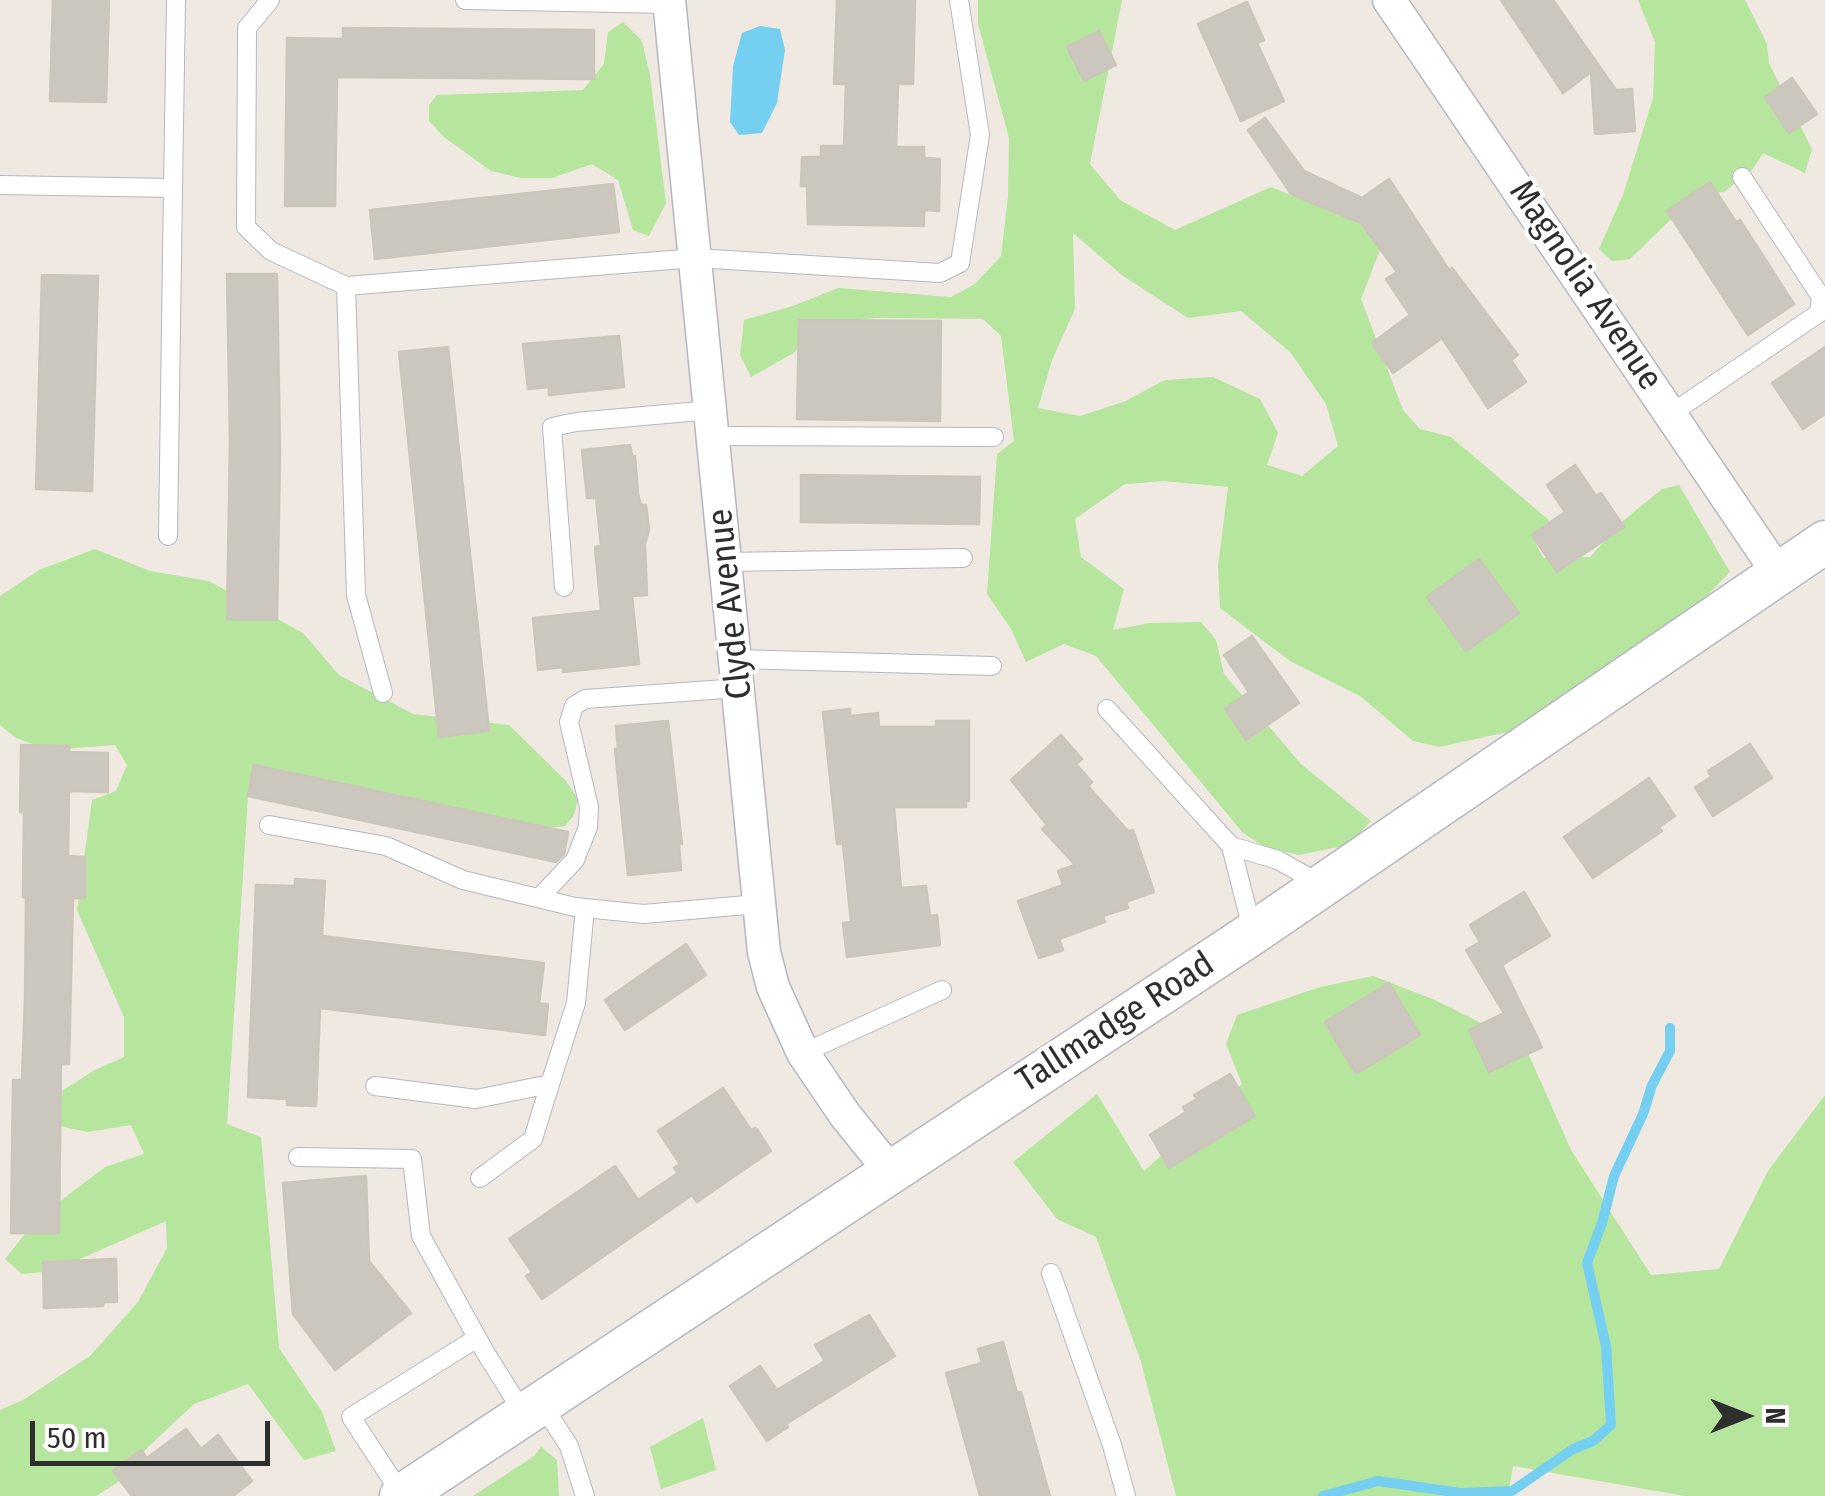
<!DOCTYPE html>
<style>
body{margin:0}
#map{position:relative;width:1825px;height:1496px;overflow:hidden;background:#efe9e1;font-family:"Fira Sans Condensed",sans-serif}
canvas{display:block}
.north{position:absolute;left:1695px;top:1366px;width:100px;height:100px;-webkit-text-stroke:8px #fff;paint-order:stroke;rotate:90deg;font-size:28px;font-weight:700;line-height:40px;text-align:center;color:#2e2e2e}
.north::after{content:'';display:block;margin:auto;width:35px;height:45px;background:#2e2e2e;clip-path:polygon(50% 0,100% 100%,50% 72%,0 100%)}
.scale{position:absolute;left:30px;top:1421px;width:240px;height:45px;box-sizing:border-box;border:5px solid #2e2e2e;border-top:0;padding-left:12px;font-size:30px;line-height:35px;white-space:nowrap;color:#2e2e2e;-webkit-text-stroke:8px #fff;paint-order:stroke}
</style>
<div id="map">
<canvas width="1825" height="1496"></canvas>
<div class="north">N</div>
<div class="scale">50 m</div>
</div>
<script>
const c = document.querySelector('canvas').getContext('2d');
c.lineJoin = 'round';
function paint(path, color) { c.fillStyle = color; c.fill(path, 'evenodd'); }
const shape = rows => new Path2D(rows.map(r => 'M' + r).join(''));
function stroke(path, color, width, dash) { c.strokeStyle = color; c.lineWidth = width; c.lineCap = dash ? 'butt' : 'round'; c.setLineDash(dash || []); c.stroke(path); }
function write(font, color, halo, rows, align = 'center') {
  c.font = font + ' "Fira Sans Condensed",sans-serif'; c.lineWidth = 8; c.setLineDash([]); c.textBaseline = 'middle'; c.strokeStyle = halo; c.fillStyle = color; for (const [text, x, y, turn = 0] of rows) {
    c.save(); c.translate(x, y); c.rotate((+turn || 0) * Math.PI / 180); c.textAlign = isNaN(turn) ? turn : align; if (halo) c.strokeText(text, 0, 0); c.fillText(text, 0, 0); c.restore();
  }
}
const green = shape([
 [978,0,1122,0,1090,164,1120,200,1175,230,1271,187,1361,223,1380,250,1361,299,1403,410,1420,429,1451,437,1551,522,1532,535,1543,558,1590,557,1623,521,1662,489,1679,485,1730,572,1704,599,1584,692,1508,732,1439,747,1413,741,1360,696,1290,661,1220,608,1218,566,1228,487,1164,481,1125,484,1075,519,1081,557,1124,589,1113,630,1150,623,1201,622,1216,640,1224,674,1301,764,1371,821,1348,845,1299,855,1265,847,1243,833,1096,656,1064,644,1026,662,1011,629,987,594,997,454,1014,441,1001,336,983,319,877,318,835,322,792,354,751,377,740,355,744,320,793,306,838,288,951,297,975,284,1001,256,1008,197,1009,138,978,24],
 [1073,233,1123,276,1188,318,1241,311,1290,352,1326,404,1338,446,1302,476,1267,465,1278,433,1260,399,1213,377,1165,380,1126,401,1080,416,1038,408,1052,360,1075,309],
 [1638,0,1745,0,1767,44,1769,63,1812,149,1805,173,1763,153,1752,170,1724,192,1695,196,1630,259,1612,261,1599,249,1623,195,1653,98,1655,42],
 [623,22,642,41,650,75,666,203,649,236,633,230,618,180,592,164,552,178,521,178,491,171,444,137,429,121,429,105,437,95,583,90,604,64,608,32],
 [95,549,150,571,209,581,303,633,339,675,413,714,509,725,566,781,578,799,574,815,565,826,548,828,254,765,248,796,227,1124,261,1137,279,1348,322,1412,336,1451,304,1460,248,1384,194,1404,148,1447,118,1482,96,1496,0,1496,0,1410,23,1400,90,1356,138,1302,167,1248,166,1221,53,1271,22,1274,5,1259,37,1219,105,1167,144,1154,131,1125,88,1132,60,1126,59,1093,93,1071,124,1057,124,1017,77,910,92,800,116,791,127,765,115,745,50,750,16,738,0,725,0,596,39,570],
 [1373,976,1435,1000,1524,1044,1571,1150,1651,1275,1719,1269,1768,1171,1825,1095,1825,1496,1685,1496,1513,1466,1508,1496,1176,1496,1141,1362,1096,1237,1057,1219,1013,1162,1097,1094,1144,1171,1242,1084,1226,1044,1237,1015,1320,987],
 [703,1418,716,1470,661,1489,650,1447],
 [541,1447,557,1460,559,1496,473,1496,534,1456]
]);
const water = shape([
 [760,26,780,29,785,50,777,103,762,133,739,135,730,122,733,66,742,33]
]);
const stream = shape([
 [1323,1496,1378,1481,1461,1493,1512,1491,1573,1449,1593,1441,1611,1425,1606,1346,1587,1263,1602,1223,1614,1176,1643,1114,1652,1085,1670,1051,1670,1028]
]);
const building = shape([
 [53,0,109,0,106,102,50,101,53,0],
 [837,0,915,0,913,84,898,84,896,147,924,147,924,158,940,159,939,211,924,210,924,226,808,224,807,186,801,186,802,157,821,157,821,146,844,146,846,84,834,84,837,0],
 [1501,0,1553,0,1616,90,1632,89,1635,131,1595,134,1591,72,1563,93,1501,0],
 [1247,2,1264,40,1257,43,1284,101,1241,121,1198,24,1247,2],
 [343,28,594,30,594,79,337,77,335,206,285,206,287,38,343,39,343,28],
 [1099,31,1116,65,1084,81,1067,47,1099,31],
 [1792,78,1817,114,1789,133,1765,97,1792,78],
 [1265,118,1304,171,1362,198,1389,179,1449,270,1452,268,1518,355,1511,360,1526,382,1488,408,1442,338,1393,373,1372,343,1410,315,1386,279,1397,272,1361,223,1291,194,1248,130,1265,118],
 [1710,182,1736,222,1740,220,1794,304,1748,335,1667,211,1710,182],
 [613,184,619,232,375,259,370,210,613,184],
 [227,274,277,274,280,452,277,620,227,619,230,441,227,274],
 [42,275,98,276,92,491,36,489,42,275],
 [799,320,941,321,940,421,797,419,799,320],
 [619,336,624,387,549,395,549,387,528,389,523,344,619,336],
 [448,347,489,731,439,737,399,352,448,347],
 [1825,347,1825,414,1803,429,1772,383,1825,347],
 [630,445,632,456,635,456,638,494,641,505,646,505,649,530,645,544,647,595,632,596,639,664,563,672,563,667,538,670,533,618,601,611,595,547,601,546,596,498,587,498,582,450,630,445],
 [1575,465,1596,496,1601,493,1624,527,1557,572,1532,535,1565,512,1547,485,1575,465],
 [801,475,980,477,979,524,801,522,801,475],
 [1479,559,1519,613,1466,651,1427,597,1479,559],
 [1252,636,1299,703,1246,740,1225,709,1249,692,1224,655,1252,636],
 [850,709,850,716,878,713,879,727,936,727,936,721,969,721,969,801,966,801,966,807,894,807,901,888,926,886,930,916,937,915,940,945,847,957,843,923,851,922,843,844,837,844,823,712,850,709],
 [668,721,682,844,679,844,681,870,628,875,615,749,618,749,616,726,668,721],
 [1061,735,1082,759,1076,764,1092,782,1088,786,1128,831,1133,830,1154,892,1126,902,1128,908,1103,916,1105,922,1059,939,1063,950,1039,958,1018,901,1063,885,1058,871,1075,865,1042,829,1047,825,1011,780,1061,735],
 [1750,744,1772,778,1713,816,1695,787,1711,777,1708,771,1750,744],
 [21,745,69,746,69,752,108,753,108,792,69,791,68,856,85,857,85,898,73,898,69,1064,61,1064,59,1233,11,1233,13,1080,22,1080,25,997,26,898,23,897,24,812,20,812,21,745],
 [254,765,568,832,564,854,556,862,248,796,254,765],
 [1649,778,1675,816,1659,827,1662,831,1593,878,1564,837,1649,778],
 [295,879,325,881,322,936,544,963,539,1004,548,1004,545,1035,320,1008,316,1106,287,1105,287,1099,248,1097,256,885,295,886,295,879],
 [1524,892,1550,936,1502,965,1542,1047,1489,1072,1469,1030,1504,1013,1466,950,1480,942,1470,925,1524,892],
 [686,944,706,975,625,1030,605,1000,686,944],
 [1389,983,1420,1035,1356,1074,1325,1022,1389,983],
 [1230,1074,1255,1116,1169,1168,1150,1135,1186,1112,1183,1107,1197,1099,1194,1095,1230,1074],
 [723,1088,751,1130,756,1128,771,1151,697,1202,692,1195,542,1299,526,1276,532,1272,509,1239,615,1166,638,1200,678,1173,674,1168,680,1164,658,1131,723,1088],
 [366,1176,369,1261,411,1313,335,1370,293,1314,283,1183,366,1176],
 [116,1259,117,1302,104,1302,103,1306,44,1308,43,1262,116,1259],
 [869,1315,895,1356,786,1424,788,1427,767,1441,730,1386,760,1366,777,1390,825,1361,815,1345,869,1315],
 [1003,1342,1017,1393,1021,1392,1050,1496,980,1496,946,1373,982,1363,978,1349,1003,1342],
 [186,1429,201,1449,218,1435,252,1481,233,1496,132,1496,113,1471,141,1450,147,1458,186,1429]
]);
const service = shape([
 [270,0,247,28,246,227,271,251,346,286,696,258,940,273,960,263,980,135,959,0],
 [465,0,669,4],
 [0,185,173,188,176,0],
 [346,286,356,595,383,693],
 [1672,413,1819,313,1821,297,1742,177],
 [714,436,994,437],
 [168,536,173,188],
 [727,562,963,558],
 [564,587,552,427,576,422,711,410],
 [736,659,992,666],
 [1107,709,1231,846,1253,933],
 [269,825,386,846,463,880,575,907,644,914,758,904],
 [1231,846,1278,860,1322,885],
 [539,898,575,860,588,827,589,807,569,722,574,706,585,699,739,688],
 [803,1053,942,990],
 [375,1086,476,1099,550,1084,576,1003,585,908],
 [298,1157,412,1159,421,1236,485,1352,524,1414],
 [480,1178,533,1139,550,1084],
 [1051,1273,1112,1445,1126,1496],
 [541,1403,569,1446,585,1496],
 [402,1495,351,1417,477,1338]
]);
const minor = shape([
 [669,0,764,952,773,987,803,1053,845,1115,891,1172],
 [1389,0,1778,573]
]);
const tertiary = shape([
 [401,1496,1253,933,1825,542]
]);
const streetNames = [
 ["Magnolia Avenue",1585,286,56],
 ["Clyde Avenue",731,604,-96],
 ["Tallmadge Road",1116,1023,-33]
];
paint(green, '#b6e59e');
paint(water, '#75cff0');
stroke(stream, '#75cff0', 10);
paint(building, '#cbc7bf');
stroke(building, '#cbc5ba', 2.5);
stroke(service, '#b4b7c1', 20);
stroke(minor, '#b4b7c1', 35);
stroke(tertiary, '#b4b7c1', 45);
stroke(service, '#fff', 18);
stroke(minor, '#fff', 32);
stroke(tertiary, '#fff', 42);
write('35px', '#2e2e2e', '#fff', streetNames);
</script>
